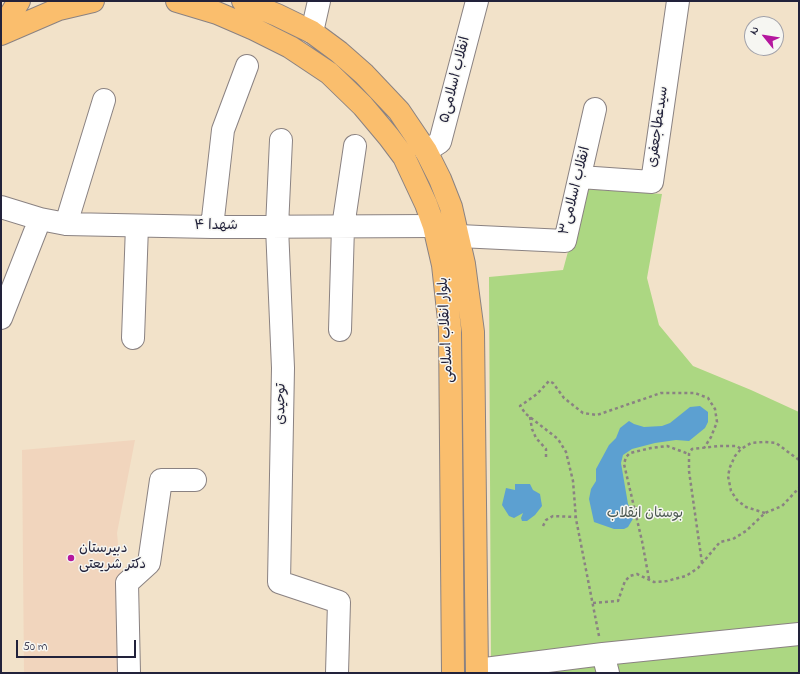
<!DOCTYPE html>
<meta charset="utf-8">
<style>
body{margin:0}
#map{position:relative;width:800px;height:674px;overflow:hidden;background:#f2e2c9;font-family:"Indie Flower",sans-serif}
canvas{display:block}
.frame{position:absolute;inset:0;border:2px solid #22223b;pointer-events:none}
.north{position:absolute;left:744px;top:16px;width:40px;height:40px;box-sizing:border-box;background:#f6f6f2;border:1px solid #a1a1a9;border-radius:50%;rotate:300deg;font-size:11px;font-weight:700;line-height:16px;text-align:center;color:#22223b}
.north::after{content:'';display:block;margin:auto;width:14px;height:18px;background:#b5179e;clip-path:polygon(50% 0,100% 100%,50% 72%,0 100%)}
.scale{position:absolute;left:16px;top:640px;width:120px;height:18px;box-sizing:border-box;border:2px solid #22223b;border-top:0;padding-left:5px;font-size:12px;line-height:14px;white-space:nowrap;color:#22223b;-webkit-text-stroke:3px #f6f6f2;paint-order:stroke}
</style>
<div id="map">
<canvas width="800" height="674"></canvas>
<div class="frame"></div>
<div class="north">N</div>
<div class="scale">50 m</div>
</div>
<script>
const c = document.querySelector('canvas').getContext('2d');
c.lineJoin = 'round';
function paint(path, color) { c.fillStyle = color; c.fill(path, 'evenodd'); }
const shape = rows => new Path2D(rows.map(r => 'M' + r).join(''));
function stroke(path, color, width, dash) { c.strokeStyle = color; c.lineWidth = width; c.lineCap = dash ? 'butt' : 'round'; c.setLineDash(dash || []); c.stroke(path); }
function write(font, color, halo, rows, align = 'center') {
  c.font = font + ' "Indie Flower","Playpen Sans Arabic",sans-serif'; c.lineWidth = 3; c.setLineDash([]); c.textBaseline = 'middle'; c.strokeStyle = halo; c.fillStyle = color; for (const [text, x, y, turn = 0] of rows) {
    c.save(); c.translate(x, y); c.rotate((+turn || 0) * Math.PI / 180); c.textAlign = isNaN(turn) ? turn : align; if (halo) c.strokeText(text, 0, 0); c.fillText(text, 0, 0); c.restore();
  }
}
const built = shape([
 [135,440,117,533,122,583,124,673,24,673,22,450]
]);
const green = shape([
 [585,189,662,194,647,278,659,325,693,366,751,390,799,412,799,673,491,673,489,277,563,270]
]);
const water = shape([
 [700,406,708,412,708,422,705,428,689,441,676,440,655,443,632,449,623,455,621,463,628,504,634,517,628,527,624,529,614,529,594,522,589,499,591,489,596,481,596,469,609,445,616,438,620,428,629,421,634,424,644,427,662,426,670,423,690,407],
 [515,484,530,484,533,490,540,494,542,506,535,515,527,521,522,521,521,518,523,513,514,518,509,516,502,505,506,488,515,490]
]);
const path = shape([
 [530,417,532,429,536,438,546,449,546,457],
 [765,513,746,507,737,500,731,491,728,476,730,467,735,456,741,449,751,443,764,442,776,443,799,460],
 [543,526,546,520,553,516,575,517],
 [702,563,689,471,689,454,692,449,719,446,737,446,741,449],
 [649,579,642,541,624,464,626,457,630,453,651,448,667,446,689,454],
 [593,603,618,601,625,581,630,576,637,574,654,582,667,581,686,576,698,568,720,542,733,539,746,531,765,513,782,506,799,488],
 [599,636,576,519,573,481,566,452,558,439,526,414,520,406,537,394,549,381,553,383,564,398,583,413,597,415,661,393,695,393,708,398,715,409,717,422,711,437,704,448]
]);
const minor = shape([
 [312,32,319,1],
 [281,140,277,227,283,368,279,582,339,602,337,673],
 [426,151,440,142,477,1],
 [580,177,652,182,678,1],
 [1,207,40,219,66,224,212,227,434,226],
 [66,224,104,100],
 [212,227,223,130,247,66],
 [459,236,565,241,595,109],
 [1,318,40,219],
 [340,330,343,227,355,146],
 [133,338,137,226],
 [603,654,608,673],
 [477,670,603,654,799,634],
 [129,673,127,583,149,563,161,480,195,480]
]);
const major = shape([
 [177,1,217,13,254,29,290,47,329,73,363,106,389,137,404,157,426,204,434,226,443,265,450,329,453,673],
 [243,1,277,15,312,32,339,52,364,74,399,111,426,151,440,179,451,207,464,264,473,332,477,673],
 [1,30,19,1],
 [1,34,59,9,93,1]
]);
const markers = [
 [71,558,4,"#b5179e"]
];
const streetNames = [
 ["انقلاب اسلامی۵",456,80,-76],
 ["سیدعطاجعفری",659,127,-82],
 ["انقلاب اسلامی۳",576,191,-76],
 ["شهدا ۴",216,227],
 ["بلوار انقلاب اسلامی",447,330,-93],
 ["توحیدی",282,404,-89]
];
const parkNames = [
 ["بوستان انقلاب",645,515]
];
const poiNames = [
 ["دبیرستان",79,550],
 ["دکتر شریعتی",79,566]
];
paint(built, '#f1d5bd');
paint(green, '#acd782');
paint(water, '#5ca0d1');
stroke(minor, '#8a8282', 24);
stroke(major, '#8a8282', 24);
stroke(path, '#8a8282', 2.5, [3, 3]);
stroke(minor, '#fff', 22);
stroke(major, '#fabe6d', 22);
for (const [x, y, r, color] of markers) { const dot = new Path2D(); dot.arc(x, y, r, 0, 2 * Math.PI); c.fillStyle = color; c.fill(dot); stroke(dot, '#f6f6f2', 1.5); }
write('14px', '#22223b', '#f6f6f2', streetNames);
write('14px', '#4b5850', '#f6f6f2', parkNames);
write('14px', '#22223b', '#f6f6f2', poiNames, 'left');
</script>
